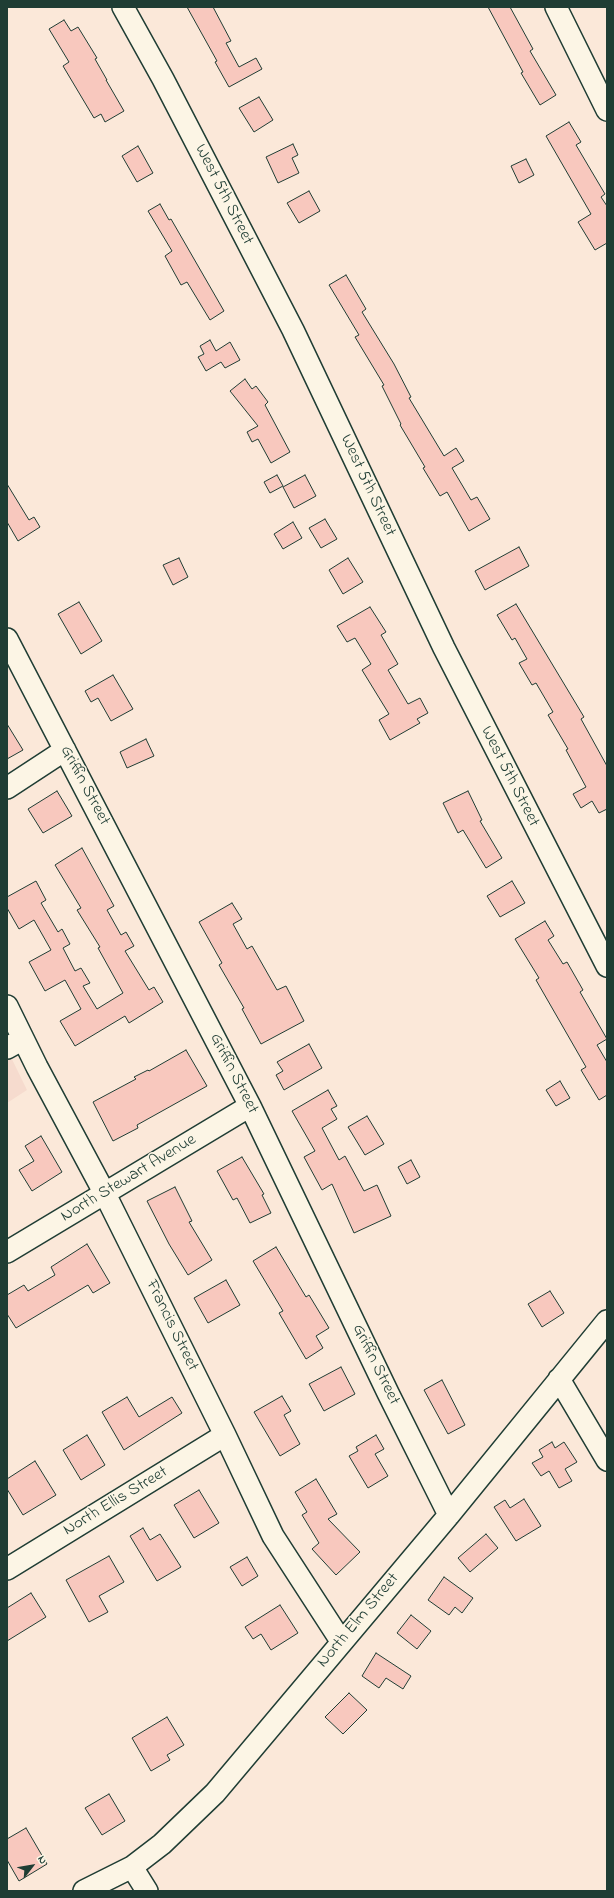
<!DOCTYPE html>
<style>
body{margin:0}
#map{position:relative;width:614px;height:1898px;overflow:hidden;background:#fbe8d9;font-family:"Indie Flower",sans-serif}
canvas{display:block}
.frame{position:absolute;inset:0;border:8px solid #1f3d34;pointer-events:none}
.north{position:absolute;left:12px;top:1846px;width:40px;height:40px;-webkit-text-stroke:3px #fcf5e5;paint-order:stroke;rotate:59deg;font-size:11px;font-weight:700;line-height:16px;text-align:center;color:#1f3d34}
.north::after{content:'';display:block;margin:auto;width:14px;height:18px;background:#1f3d34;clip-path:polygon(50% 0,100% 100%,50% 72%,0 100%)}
</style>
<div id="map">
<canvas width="614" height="1898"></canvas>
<div class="frame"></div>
<div class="north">N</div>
</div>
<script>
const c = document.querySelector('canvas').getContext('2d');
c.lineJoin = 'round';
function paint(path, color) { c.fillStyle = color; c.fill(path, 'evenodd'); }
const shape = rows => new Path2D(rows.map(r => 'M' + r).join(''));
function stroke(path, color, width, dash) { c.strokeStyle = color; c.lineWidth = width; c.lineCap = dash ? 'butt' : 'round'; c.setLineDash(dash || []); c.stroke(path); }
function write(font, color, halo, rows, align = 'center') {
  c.font = font + ' "Indie Flower",sans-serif'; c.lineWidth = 3; c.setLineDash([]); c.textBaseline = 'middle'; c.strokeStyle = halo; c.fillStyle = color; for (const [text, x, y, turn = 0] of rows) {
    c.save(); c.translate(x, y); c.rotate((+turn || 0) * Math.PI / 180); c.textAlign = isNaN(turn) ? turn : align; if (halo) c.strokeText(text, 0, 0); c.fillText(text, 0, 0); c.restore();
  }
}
const built = shape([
 [7,1049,27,1090,7,1103]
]);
const building = shape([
 [187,7,213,7,231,41,226,43,239,67,256,58,262,69,229,87,215,62,217,61,187,7],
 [488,7,510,7,533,49,530,51,556,95,540,105,521,73,523,72,488,7],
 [64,20,71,31,78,27,97,58,95,59,107,80,106,80,124,111,105,122,101,114,94,118,63,66,69,62,49,29,64,20],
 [259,97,273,120,254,132,239,108,259,97],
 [569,122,581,142,576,145,605,194,601,197,607,206,607,243,595,250,578,222,591,214,546,136,569,122],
 [293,144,298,155,292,158,299,173,278,183,266,157,293,144],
 [138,146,153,173,137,182,122,156,138,146],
 [526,159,534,175,519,183,511,166,526,159],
 [309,191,320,211,299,223,287,203,309,191],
 [160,204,169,220,171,219,224,311,210,320,187,282,181,285,165,256,172,251,148,211,160,204],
 [346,275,366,309,362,312,394,364,411,397,409,398,444,456,456,448,464,461,452,468,471,500,477,497,490,519,469,531,447,492,440,496,423,468,425,467,400,425,401,424,382,386,384,385,355,337,359,335,329,285,346,275],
 [210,340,216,351,230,342,240,360,225,368,221,362,206,371,198,357,204,354,200,346,210,340],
 [245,379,252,389,256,386,268,402,265,405,290,452,271,463,258,439,252,442,247,432,258,426,230,391,245,379],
 [277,475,283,486,270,493,264,482,277,475],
 [305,475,316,496,294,508,283,487,305,475],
 [7,484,29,520,34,517,40,527,18,541,7,522,7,484],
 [325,519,337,539,321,548,309,528,325,519],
 [293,522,302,538,283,549,274,534,293,522],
 [519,547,529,566,485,590,475,571,519,547],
 [179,558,188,577,173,585,163,565,179,558],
 [348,558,363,582,343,594,329,570,348,558],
 [79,602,102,641,81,654,58,614,79,602],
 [516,604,584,717,581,719,607,766,607,809,599,813,592,801,581,808,573,794,586,787,566,750,568,749,548,715,553,712,536,683,532,685,519,663,527,659,515,638,512,640,497,615,516,604],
 [370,607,386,632,381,635,398,664,388,670,408,704,420,698,428,713,417,719,420,723,390,740,379,720,389,714,362,670,371,664,355,638,347,642,337,626,370,607],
 [113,675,133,709,111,721,98,698,91,702,85,691,113,675],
 [7,724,23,750,7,759,7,724],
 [146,739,154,756,127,768,120,752,146,739],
 [57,791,72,816,43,833,28,809,57,791],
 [468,791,482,820,480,821,502,858,486,868,463,830,458,833,443,803,468,791],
 [82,848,114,906,107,910,121,935,126,932,134,946,125,951,149,990,154,987,163,1002,129,1023,125,1016,75,1046,60,1021,81,1009,65,980,45,991,29,962,51,950,34,920,19,929,7,908,7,897,36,881,46,900,41,903,58,932,62,929,70,944,63,948,75,971,81,968,90,983,83,986,97,1009,123,993,98,948,100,947,77,910,81,908,55,865,82,848],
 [512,881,525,903,500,917,487,896,512,881],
 [232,903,242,919,233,924,247,949,252,946,277,990,286,986,304,1021,261,1044,242,1009,244,1008,219,965,222,963,199,922,232,903],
 [545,921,554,936,548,940,563,964,567,962,583,990,580,992,607,1039,597,1045,607,1062,607,1095,599,1100,581,1070,586,1067,536,980,539,978,515,939,545,921],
 [309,1044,322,1068,284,1090,276,1075,283,1071,277,1062,309,1044],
 [186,1050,207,1086,137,1125,138,1128,113,1141,93,1102,136,1079,134,1077,148,1070,149,1071,186,1050],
 [560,1081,570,1098,556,1106,546,1090,560,1081],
 [328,1090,337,1106,331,1109,337,1119,322,1128,339,1160,345,1156,364,1191,377,1185,391,1216,354,1233,332,1184,322,1190,304,1157,315,1151,292,1111,328,1090],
 [367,1116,384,1144,365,1155,348,1127,367,1116],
 [41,1136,62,1172,32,1191,19,1170,34,1161,25,1146,41,1136],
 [242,1157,264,1194,262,1195,271,1213,250,1223,237,1198,233,1200,217,1171,242,1157],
 [411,1160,420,1177,407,1184,398,1167,411,1160],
 [175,1187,192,1221,189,1222,212,1260,188,1275,169,1244,147,1201,175,1187],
 [87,1244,110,1283,93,1293,88,1285,16,1328,7,1314,7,1295,24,1285,28,1291,55,1275,51,1267,87,1244],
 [276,1247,306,1297,309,1295,329,1328,316,1336,323,1348,306,1359,279,1313,283,1311,253,1261,276,1247],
 [226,1280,240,1305,208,1323,194,1298,226,1280],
 [550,1291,564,1313,542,1327,528,1304,550,1291],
 [341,1367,355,1394,324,1411,309,1384,341,1367],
 [442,1380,465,1425,448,1434,424,1390,442,1380],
 [282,1396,291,1411,284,1415,300,1444,280,1456,254,1412,282,1396],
 [127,1397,139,1417,172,1397,182,1413,124,1450,102,1412,127,1397],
 [87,1435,105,1465,81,1480,63,1450,87,1435],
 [376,1435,384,1449,375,1454,388,1476,368,1488,349,1456,358,1451,356,1447,376,1435],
 [552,1442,555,1448,564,1442,577,1462,565,1469,572,1481,559,1488,549,1471,541,1476,532,1463,543,1457,539,1450,552,1442],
 [35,1461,56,1495,23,1515,7,1489,7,1479,35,1461],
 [316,1479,337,1514,328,1519,360,1552,336,1575,312,1549,319,1543,302,1515,307,1512,295,1492,316,1479],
 [199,1490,219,1523,194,1538,174,1505,199,1490],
 [524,1499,541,1526,516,1541,494,1507,505,1500,510,1508,524,1499],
 [143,1528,150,1540,160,1534,181,1567,157,1581,130,1536,143,1528],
 [486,1534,498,1548,470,1572,458,1558,486,1534],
 [109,1556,124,1582,99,1596,108,1612,89,1622,66,1580,109,1556],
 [247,1557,258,1576,242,1586,230,1567,247,1557],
 [444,1577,473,1598,462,1613,455,1607,449,1615,428,1600,444,1577],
 [31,1593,46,1617,7,1641,7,1608,31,1593],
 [280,1605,298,1633,271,1650,261,1634,253,1639,245,1627,280,1605],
 [411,1615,431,1631,417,1649,397,1633,411,1615],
 [376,1653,411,1676,403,1689,386,1678,379,1688,362,1676,376,1653],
 [349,1693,367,1710,343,1734,325,1717,349,1693],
 [167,1717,184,1745,167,1755,170,1760,151,1771,132,1738,167,1717],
 [109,1794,125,1821,102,1835,85,1808,109,1794],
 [26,1828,47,1864,19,1881,7,1860,7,1839,26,1828]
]);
const minor = shape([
 [123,7,163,79,293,330,444,648,607,966],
 [556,7,607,110],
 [7,639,250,1106,388,1393,449,1515],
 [7,788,65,750],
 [7,1006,37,1067,105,1194,225,1435,273,1536,341,1641],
 [7,1048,23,1039],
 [7,1252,250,1106],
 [559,1379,607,1460],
 [7,1569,225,1435],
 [132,1867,147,1891],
 [84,1891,132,1867,162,1844,215,1793,449,1515,607,1321]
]);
const streetNames = [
 ["West 5th Street",223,195,63],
 ["West 5th Street",367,486,65],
 ["West 5th Street",509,777,63],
 ["Griffin Street",84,786,62],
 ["Griffin Street",233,1074,63],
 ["North Stewart Avenue",129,1179,-31],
 ["Francis Street",171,1326,64],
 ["Griffin Street",375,1365,64],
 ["North Ellis Street",116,1502,-31],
 ["North Elm Street",359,1621,-50]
];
paint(built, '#f6dbce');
paint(building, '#f8c8be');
stroke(building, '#1f3d34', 1);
stroke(minor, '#1f3d34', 24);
stroke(minor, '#fcf5e5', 21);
write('17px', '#1f3d34', '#fcf5e5', streetNames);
</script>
